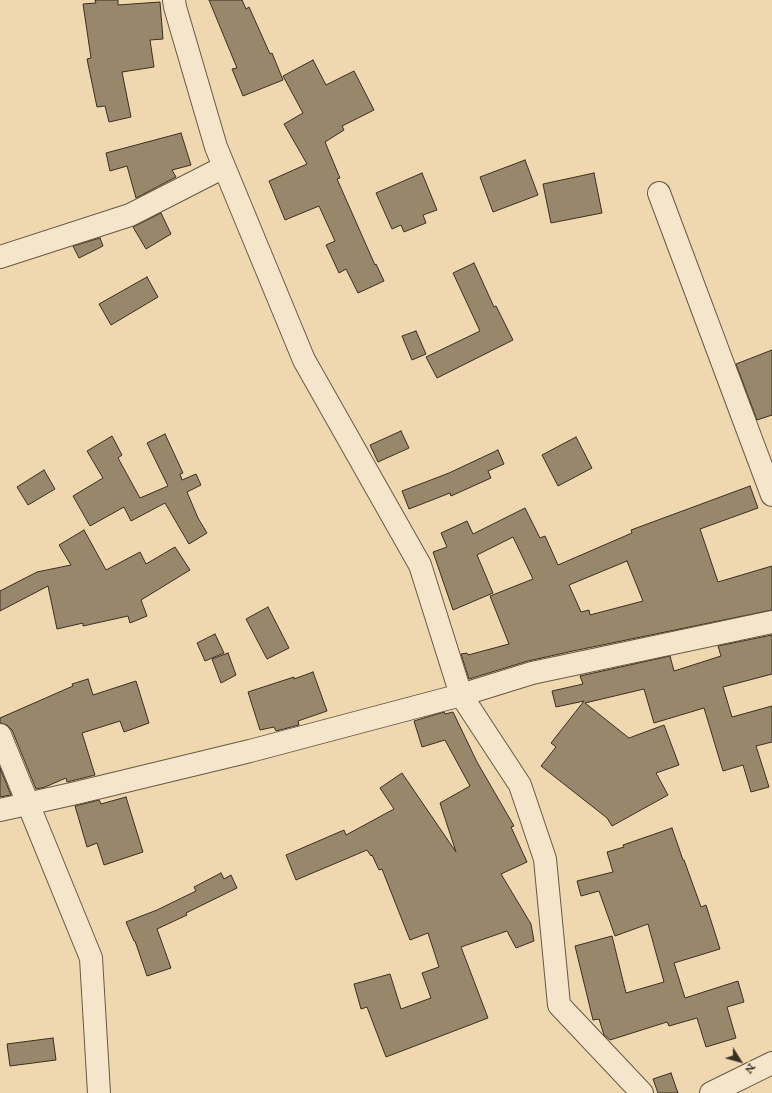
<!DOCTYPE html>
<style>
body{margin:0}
#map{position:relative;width:772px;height:1093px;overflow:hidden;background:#efd8af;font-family:"IM FELL English",serif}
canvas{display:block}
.north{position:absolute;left:720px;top:1041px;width:40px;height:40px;-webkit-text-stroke:3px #f5e6cb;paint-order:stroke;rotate:127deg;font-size:11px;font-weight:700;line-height:16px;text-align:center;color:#3b2f22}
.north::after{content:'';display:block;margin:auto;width:14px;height:18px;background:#3b2f22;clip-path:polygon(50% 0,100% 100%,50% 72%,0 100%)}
</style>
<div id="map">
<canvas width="772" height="1093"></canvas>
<div class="north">N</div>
</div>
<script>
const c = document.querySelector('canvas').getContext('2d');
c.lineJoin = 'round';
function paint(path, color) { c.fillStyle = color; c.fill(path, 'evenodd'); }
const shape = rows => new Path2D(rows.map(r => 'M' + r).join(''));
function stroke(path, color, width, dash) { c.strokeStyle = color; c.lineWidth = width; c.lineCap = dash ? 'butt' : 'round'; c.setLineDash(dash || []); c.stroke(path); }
const building = shape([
 [95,0,118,0,118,5,160,2,163,39,150,40,154,67,122,72,131,117,109,122,105,106,97,107,87,59,91,58,83,4,96,3,95,0],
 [209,0,242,0,246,9,249,7,270,54,272,53,283,80,243,96,232,69,237,68,209,0],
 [313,60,326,85,354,71,374,110,342,126,344,130,325,142,340,178,337,179,375,265,376,264,384,281,358,293,346,269,339,273,326,245,335,241,319,206,285,220,269,181,307,164,284,124,303,113,283,76,313,60],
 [181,133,191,165,172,170,176,177,136,198,127,166,110,171,106,153,181,133],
 [525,160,538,195,493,212,480,177,525,160],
 [422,173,437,210,423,215,426,223,404,232,401,225,392,229,376,193,422,173],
 [594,173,602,213,551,223,543,184,594,173],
 [161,213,171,234,146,249,133,227,161,213],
 [100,238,103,246,79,258,73,246,100,238],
 [474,263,494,307,496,306,513,340,437,378,426,357,480,331,453,273,474,263],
 [147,277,158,297,111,325,99,304,147,277],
 [416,331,426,354,412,360,402,336,416,331],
 [772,350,772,415,757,420,736,364,772,350],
 [401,431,409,448,378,462,370,445,401,431],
 [165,434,183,473,180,474,182,480,196,474,201,485,187,492,198,518,207,533,189,544,165,503,131,521,124,507,90,526,73,496,103,478,87,451,112,436,122,455,118,458,140,498,168,486,147,443,165,434],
 [576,437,592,468,558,486,542,455,576,437],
 [498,450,504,464,488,471,491,478,451,496,450,493,409,509,402,491,449,473,498,450],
 [44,470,55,489,28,505,17,487,44,470],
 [750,486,758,508,700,529,718,582,772,566,772,610,573,651,528,661,469,679,461,654,467,653,468,655,509,644,490,596,533,579,513,537,477,555,493,593,453,610,433,552,447,547,441,533,467,521,473,534,525,508,540,538,545,536,558,565,632,533,631,530,750,486],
 [627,561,643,601,590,615,589,610,581,612,569,585,627,561],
 [84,530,106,570,140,552,146,564,175,547,190,570,141,600,147,616,130,623,128,616,83,626,83,623,57,629,48,586,0,611,0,591,37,572,71,565,59,545,84,530],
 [268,607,289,648,267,659,246,619,268,607],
 [215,634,224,653,205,661,197,643,215,634],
 [772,635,772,674,723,687,732,717,772,706,772,742,756,746,769,787,751,792,743,765,723,771,704,708,654,723,644,689,585,703,629,738,664,725,679,765,656,773,668,795,612,826,607,818,541,766,556,747,551,743,584,701,556,707,552,691,583,684,580,676,670,656,674,671,721,656,718,646,772,635],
 [228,653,236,675,221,683,212,659,228,653],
 [313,672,327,711,298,721,299,725,276,731,274,727,260,730,248,692,294,677,294,679,313,672],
 [88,679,93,695,136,681,149,723,124,732,120,721,82,733,95,775,67,782,66,778,45,787,36,789,12,730,7,725,0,723,0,718,73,686,72,684,88,679],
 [444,712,445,714,453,712,477,762,514,826,511,827,527,862,501,874,531,924,534,941,516,948,507,931,461,947,488,1018,386,1057,367,1007,361,1009,354,984,390,974,401,1009,431,998,422,973,439,967,428,933,410,940,382,869,379,870,372,855,371,856,367,850,296,880,286,855,344,830,346,835,394,809,380,788,402,773,456,852,440,803,470,786,445,740,422,747,414,721,444,712],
 [0,768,11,795,0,797,0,768],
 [126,797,143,852,104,865,97,843,87,847,75,806,99,800,101,804,126,797],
 [672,828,683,860,684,860,701,907,706,905,720,949,674,963,685,998,738,981,744,1002,727,1007,736,1038,706,1047,697,1018,669,1026,667,1022,610,1040,604,1035,599,1019,593,1020,575,946,612,936,626,993,664,982,648,924,615,936,599,891,581,896,577,881,613,872,607,852,624,847,623,845,672,828],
 [221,873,224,879,231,875,237,888,186,913,187,915,157,929,171,968,147,976,135,941,134,941,126,922,157,910,196,891,194,887,221,873],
 [53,1038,56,1060,10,1066,7,1044,53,1038],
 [671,1073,678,1093,658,1093,653,1079,671,1073]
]);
const minor = shape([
 [174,0,175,7,216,147,304,360,420,565,461,695,520,785,545,859,559,1005,642,1093],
 [659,193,772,495],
 [0,257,130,215,224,167],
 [0,735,91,958,99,1093],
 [0,810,76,793,250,751,461,695,532,673,772,622],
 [711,1093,772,1063]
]);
paint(building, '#99876b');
stroke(building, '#3b2f22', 1);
stroke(minor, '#685945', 24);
stroke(minor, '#f5e6cb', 22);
</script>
